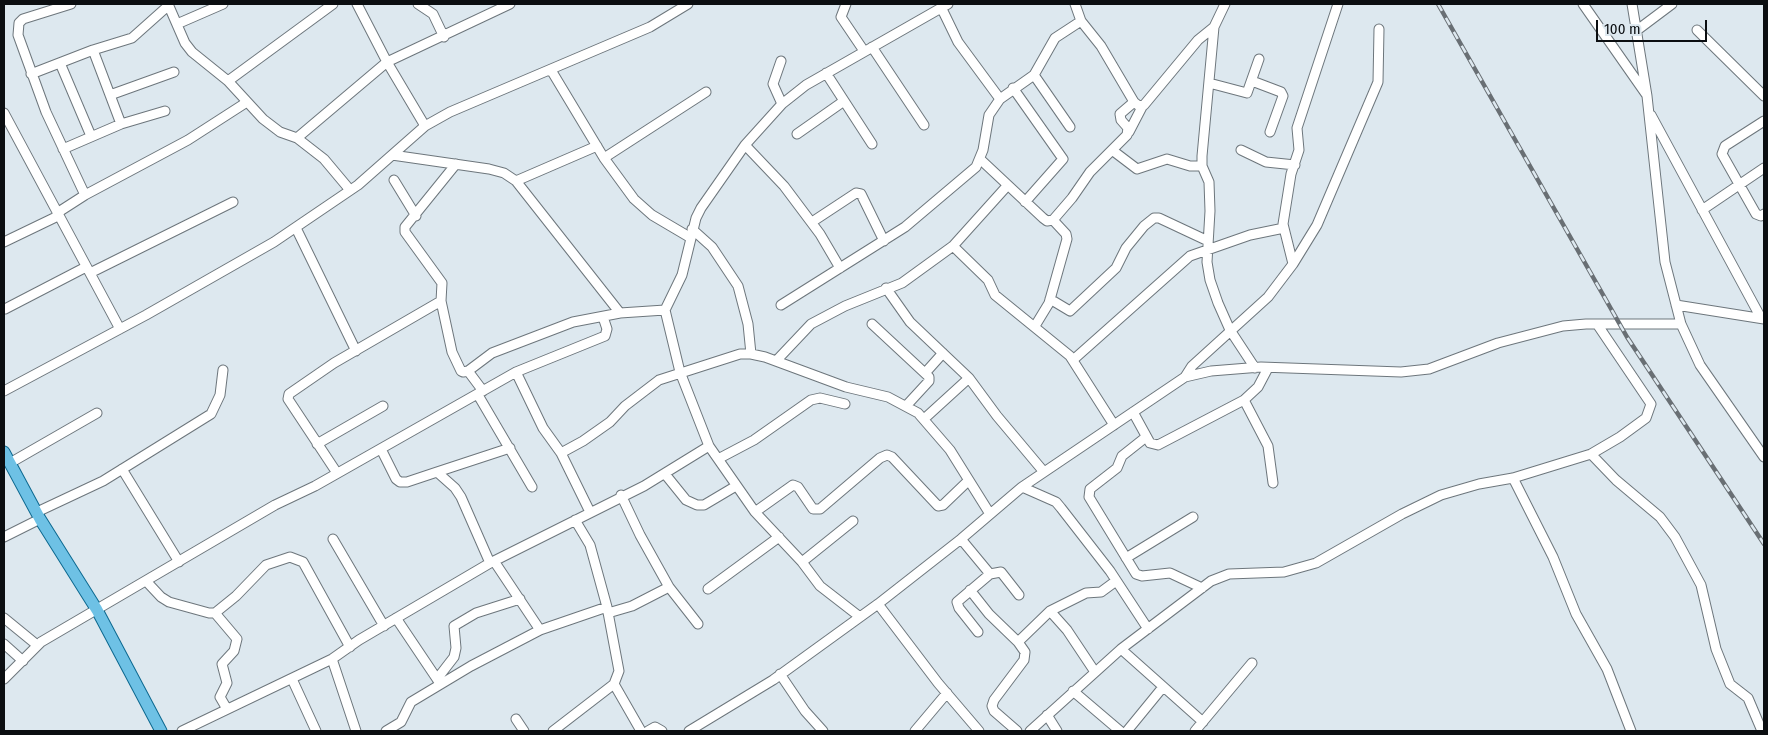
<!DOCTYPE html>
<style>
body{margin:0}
#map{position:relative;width:1768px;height:735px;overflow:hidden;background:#dde8ef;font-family:"Fira Sans Condensed",sans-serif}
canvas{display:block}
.frame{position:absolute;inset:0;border:5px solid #0b0e11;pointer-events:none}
.scale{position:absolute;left:1596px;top:20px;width:111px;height:22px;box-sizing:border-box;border:2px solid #0b0e11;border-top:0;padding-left:6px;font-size:15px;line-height:18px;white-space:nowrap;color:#0b0e11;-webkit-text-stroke:4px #dde8ef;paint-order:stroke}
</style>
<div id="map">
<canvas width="1768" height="735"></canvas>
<div class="frame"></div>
<div class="scale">100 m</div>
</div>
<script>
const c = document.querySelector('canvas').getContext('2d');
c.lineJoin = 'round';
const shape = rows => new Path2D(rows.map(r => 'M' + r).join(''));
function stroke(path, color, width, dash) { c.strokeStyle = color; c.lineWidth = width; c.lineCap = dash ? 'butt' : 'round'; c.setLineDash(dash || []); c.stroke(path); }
const minor = shape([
 [71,4,23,19,19,23,18,35,46,112,85,195],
 [168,4,185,43,192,52,228,81,263,119,280,132,297,138,324,159,350,190],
 [357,4,387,62,425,126],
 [418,4,433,14,444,37],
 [846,4,841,17,864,51],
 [1075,4,1081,21,1101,46,1134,102,1139,106,1144,105,1198,40,1214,27],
 [1225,4,1214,27,1202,156,1202,166,1209,182,1210,211,1207,262,1210,280,1218,303,1230,330,1255,368],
 [1583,4,1646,94],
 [1632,4,1647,96,1665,262,1681,324,1700,365,1764,457],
 [941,7,958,42,1000,99],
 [177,24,223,4],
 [1697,30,1764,96],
 [1636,31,1672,4],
 [872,47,924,125],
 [93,50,121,124],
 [781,61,773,84,782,104],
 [60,63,91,136],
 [551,70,604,158,634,199,652,215,691,238],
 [826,73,872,144],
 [31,74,93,50,132,38,169,5],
 [1034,75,1070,127],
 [228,81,333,4],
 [1252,81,1281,92,1283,96,1270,132],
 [1209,83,1247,93,1259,59],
 [1013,88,1063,159,1025,202],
 [110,95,174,72],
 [4,113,120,329],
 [1651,115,1761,318],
 [1764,121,1725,146,1722,154,1756,214,1761,216,1764,214],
 [1129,132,1142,107],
 [797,134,844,101],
 [297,138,387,62,510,4],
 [745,145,784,186,820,234,840,268],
 [63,149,121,124,165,111],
 [1112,150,1137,169,1167,159,1190,166,1202,166],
 [1241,150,1266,162,1295,165],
 [392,155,489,169,504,173,516,181,620,313],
 [604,158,706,92],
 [980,159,1043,218,1047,221,1053,220,1072,198,1090,172,1127,135,1128,128,1121,120,1120,114,1134,102],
 [456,164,405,227,405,232,442,283,441,301,452,352,461,371,463,372,468,371],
 [394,180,416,216],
 [516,181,597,146],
 [1702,210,1764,168],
 [57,213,85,195,188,140,247,102],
 [812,222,856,193,861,194,884,241],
 [296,228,356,351],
 [692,229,712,247,738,286,748,324,751,354],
 [4,242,58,216],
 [953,246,988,280,995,295,1070,356,1114,425],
 [1293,264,1283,224,1291,174,1299,150,1297,128,1338,4],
 [90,273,233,202],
 [886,288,910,322,969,378],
 [1050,299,1070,311,1116,268,1126,248,1144,226,1154,218,1159,218,1208,241],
 [781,305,905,227,976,167,983,150,989,115,1000,99,1034,75,1055,38,1081,21],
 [1676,305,1764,319],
 [5,309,86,267],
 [872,324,929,377,929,381,906,406],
 [1035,326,1049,303,1067,239,1066,234,1053,220],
 [1073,360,1190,256,1250,235,1284,228],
 [776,361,811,324,845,306,902,283,953,246,1007,186],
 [516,372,543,428,561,453,590,512],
 [926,372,943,353],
 [1185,377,1192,366,1268,297,1293,264,1317,225,1378,82,1379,29],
 [4,391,146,315,274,242,358,185,425,126,450,112,650,27,688,4],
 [483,391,468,371,492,353,573,322,620,313,665,310],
 [478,395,532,487],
 [1244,400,1268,446,1273,483],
 [1133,412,1150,443,1158,445,1244,400,1258,387,1268,368],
 [924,419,969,378,997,416,1044,472],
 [1146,437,1122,456,1117,468,1090,489,1089,497,1136,574,1142,576,1170,573,1202,588],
 [317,444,383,406],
 [381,449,396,479,400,482,407,482,437,472,455,488,461,497,490,563],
 [561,453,583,441,610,422,625,406,659,380,740,354,751,354,765,357,846,387,888,397,918,413,950,450,990,514],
 [1591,454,1616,480,1660,517,1675,537,1701,585,1716,649,1730,684,1748,698,1762,731],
 [718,459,754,440,811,400,820,398,845,404],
 [10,463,97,413],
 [122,469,179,562],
 [437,472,510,448],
 [337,473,288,399,289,394,334,363,441,301],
 [665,474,686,500,697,505,704,505,736,486],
 [1513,478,1553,557,1576,614,1607,669,1631,731],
 [1022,487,1056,502,1061,508,1110,571,1148,629],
 [621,495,640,535,669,587],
 [37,512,103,481,211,414,220,395,223,370],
 [755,512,793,485,798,487,813,509,820,509,880,458,887,455,892,457,938,506,943,505,968,481],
 [575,520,590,545,607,607,619,671,614,684,641,731],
 [4,537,40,519],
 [333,539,384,626],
 [961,539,990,574,1001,572,1019,595],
 [1126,558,1193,517],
 [494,561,540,630],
 [802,562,853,521],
 [146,581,161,597,169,602,209,613,215,613,236,596,266,565,290,557,303,562,350,647],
 [708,589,779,537],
 [970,590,989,614,1018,642,1025,652,1024,660,994,700,992,706,994,711,1017,731],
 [878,604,938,683,979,731],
 [1050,611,1067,630,1095,672],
 [215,613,237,639,234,651,222,664,227,683,220,697,227,709],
 [608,613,632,606,669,587,698,624],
 [860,617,820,586,802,562,755,512,709,446,680,372,665,310,682,275,696,218,701,208,745,145,782,104,806,85,948,4],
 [4,618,37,645],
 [396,618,439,682],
 [978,632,959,608,957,602,990,574],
 [1018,642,1050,611,1086,593,1101,592,1116,581],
 [4,644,23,661],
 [1121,649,1203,722],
 [332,659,356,731],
 [780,674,805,711,823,731],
 [4,679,41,642,275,505,315,486,516,372,605,336,607,329,603,317],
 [292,679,316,731],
 [437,679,454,657,456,648,454,626,476,613,520,599],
 [1073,691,1120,731],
 [1047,715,1057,731],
 [516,719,524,731],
 [182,731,332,659,359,640,490,563,644,486,709,446],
 [386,731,401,722,411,702,471,666,540,630,607,607],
 [553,731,614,684],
 [648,731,655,727,662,731],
 [689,731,773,680,878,604,961,539,1022,487,1185,377,1211,371,1261,367,1401,372,1429,369,1498,343,1563,326,1586,324,1681,324],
 [915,731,947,693],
 [1030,731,1121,649,1211,581,1229,574,1284,572,1316,563,1402,514,1441,495,1479,484,1513,478,1591,454,1620,437,1646,418,1651,404,1597,324],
 [1127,731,1163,687],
 [1195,731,1252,663]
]);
const major = shape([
 [4,452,40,519,97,610,161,731]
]);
const rail = shape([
 [1438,4,1627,337,1764,544]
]);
stroke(minor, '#6d767c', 11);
stroke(major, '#0c688f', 13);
stroke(minor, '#fff', 9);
stroke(major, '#6ec1e5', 11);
stroke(rail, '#696f74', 4.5);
stroke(rail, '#dde8ef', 2.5, [8]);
</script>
